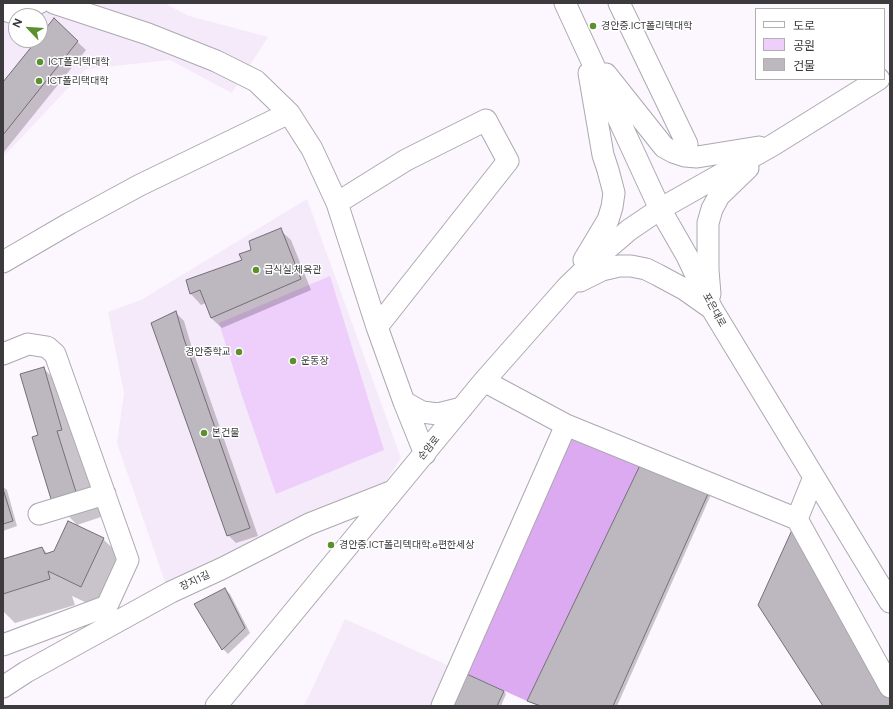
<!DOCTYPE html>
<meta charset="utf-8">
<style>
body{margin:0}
#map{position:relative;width:893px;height:709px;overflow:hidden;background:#fcf6fe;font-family:Figtree,"Noto Sans KR",sans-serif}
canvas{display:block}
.frame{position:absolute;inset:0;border:4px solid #3c3a3d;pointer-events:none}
.legend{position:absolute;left:755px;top:8px;width:130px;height:72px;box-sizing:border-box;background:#fff;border:1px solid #b1b0b1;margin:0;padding:5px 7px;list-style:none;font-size:12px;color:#3c3a3d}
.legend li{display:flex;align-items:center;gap:8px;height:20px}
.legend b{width:20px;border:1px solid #b1b0b1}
.north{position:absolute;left:8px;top:8px;width:40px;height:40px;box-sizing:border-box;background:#fff;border:1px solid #b1b0b1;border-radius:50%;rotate:295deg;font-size:11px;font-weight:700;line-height:16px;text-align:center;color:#3c3a3d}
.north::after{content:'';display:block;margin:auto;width:14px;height:18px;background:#5a912d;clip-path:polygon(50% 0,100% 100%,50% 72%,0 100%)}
</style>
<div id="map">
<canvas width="893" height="709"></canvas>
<div class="frame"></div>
<ul class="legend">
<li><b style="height:5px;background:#fff"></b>도로</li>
<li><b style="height:11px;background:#eecefb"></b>공원</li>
<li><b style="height:11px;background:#bdb7bf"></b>건물</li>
</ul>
<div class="north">N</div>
</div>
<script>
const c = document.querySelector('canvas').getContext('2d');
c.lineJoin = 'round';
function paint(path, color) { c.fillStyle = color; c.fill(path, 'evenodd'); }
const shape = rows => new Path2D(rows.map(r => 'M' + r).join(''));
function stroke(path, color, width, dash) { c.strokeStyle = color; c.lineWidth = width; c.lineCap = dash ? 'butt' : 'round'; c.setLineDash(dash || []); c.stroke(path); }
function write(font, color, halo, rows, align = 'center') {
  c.font = font + ' Figtree,"Noto Sans KR",sans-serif'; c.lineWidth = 3; c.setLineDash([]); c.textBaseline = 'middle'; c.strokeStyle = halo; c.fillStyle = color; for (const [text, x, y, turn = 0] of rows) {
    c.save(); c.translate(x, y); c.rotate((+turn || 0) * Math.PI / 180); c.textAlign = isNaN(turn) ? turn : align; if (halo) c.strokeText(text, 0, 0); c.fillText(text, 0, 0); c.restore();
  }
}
const built = shape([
 [3,3,164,3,189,16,268,37,232,93,170,60,86,69,3,157],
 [16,16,40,16,40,40,16,40],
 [307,199,401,458,379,492,166,585,117,443,124,393,108,312,141,300],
 [345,619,458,670,442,706,304,706]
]);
const green = shape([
 [330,276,384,450,276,494,243,399,219,323]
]);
const forest = shape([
 [566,425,644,457,527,701,458,670]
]);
const shadow = shape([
 [54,20,86,50,3,153,3,84,38,40,40,40,40,37],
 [280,230,291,240,311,290,222,328,211,318,206,303,201,305,191,294,187,281,243,261,252,251],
 [176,313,184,321,192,348,258,536,236,543,228,535],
 [43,368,69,393,82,457,101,517,77,525,52,499,33,438,39,436],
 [712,486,714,488,617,706,539,706,531,703,528,700],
 [3,487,7,490,17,526,3,531],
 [103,539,129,564,107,612,72,596,75,605,15,623,3,611,3,560,42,548,48,554],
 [225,589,230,594,250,633,228,654,223,649,195,604],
 [504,691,506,694,501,706,443,706]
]);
const building = shape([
 [54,18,78,41,3,135,3,82,37,40,40,40,40,36,54,18],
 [281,228,301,279,211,318,200,290,190,294,186,280,242,260,239,254,251,250,249,241,281,228],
 [176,311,184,339,250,528,227,536,151,323,176,311],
 [44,367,62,430,57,431,76,492,51,499,32,437,38,435,20,374,44,367],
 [644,457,712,485,613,706,541,706,527,701,644,457],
 [3,489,13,521,3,524,3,489],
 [797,519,890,686,890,706,823,706,758,605,797,519],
 [68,521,104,538,81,587,48,571,50,579,3,594,3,559,42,547,45,554,54,551,68,521],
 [225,588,245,628,222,650,194,604,225,588],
 [458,670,504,691,497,706,442,706,458,670]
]);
const minor = shape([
 [54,3,148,34,216,61,256,81,289,113,312,149,337,203,377,327,404,402,425,454],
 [565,3,660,209,687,256,712,309,890,602],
 [619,3,687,144,685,156],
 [10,12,39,3],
 [606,74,664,147,673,152,685,156,697,157,759,147],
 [337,203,406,160,486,120,508,161,377,327],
 [584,260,608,220,612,207,614,193,608,170,603,155,589,73],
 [3,262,70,223,140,185,289,113],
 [580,281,602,270,619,266,631,266,646,269,658,275,684,289,711,308],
 [710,294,708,270,708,223,712,209,719,196,748,168],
 [3,354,28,344,47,347,55,354,128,560,107,606,3,645],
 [484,381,566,425,797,519],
 [404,402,422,412,438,414,462,408],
 [814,477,797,519,890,687],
 [39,514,105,494],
 [3,687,26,672,171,592,223,568,309,524,393,491],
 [216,706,484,381,567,287,601,254,629,230,660,209,773,145,879,79],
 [442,706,566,425]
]);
const markers = [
 [593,26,4,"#5a912d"],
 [40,62,4,"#5a912d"],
 [39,81,4,"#5a912d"],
 [256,270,4,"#5a912d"],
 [239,352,4,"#5a912d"],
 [293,361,4,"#5a912d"],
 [204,433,4,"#5a912d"],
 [331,545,4,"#5a912d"]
];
const poiNames = [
 ["경안중.ICT폴리텍대학",601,26],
 ["ICT폴리텍대학",48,62],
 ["ICT폴리택대학",47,81],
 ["급식실,체육관",264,270],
 ["경안중학교",231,352,"right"],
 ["운동장",301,361],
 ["본건물",212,433],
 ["경안중.ICT폴리텍대학.e편한세상",339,545]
];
const streetNames = [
 ["포은대로",714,310,61],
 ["순암로",429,448,-51],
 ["장지1길",195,581,-25]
];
paint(built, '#f5eaf9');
paint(green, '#eecefb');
paint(forest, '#dcaaf0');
paint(shadow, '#0003');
paint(building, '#bdb7bf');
stroke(building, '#746f76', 1);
stroke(minor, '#ada8b0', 23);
stroke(minor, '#fff', 21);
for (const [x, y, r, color] of markers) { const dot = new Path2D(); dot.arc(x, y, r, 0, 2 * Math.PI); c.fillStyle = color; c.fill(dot); stroke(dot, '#fff', 1.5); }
write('10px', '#3c3a3d', '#fff', poiNames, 'left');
write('10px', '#3c3a3d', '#fff', streetNames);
</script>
